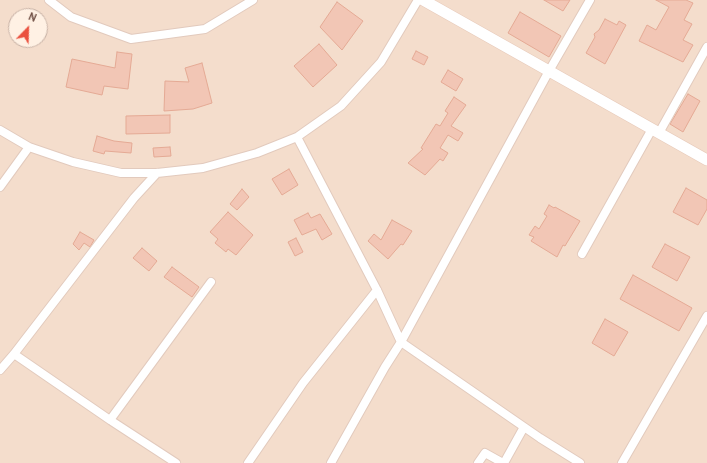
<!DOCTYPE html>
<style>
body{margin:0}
#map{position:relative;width:707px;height:463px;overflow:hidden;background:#fceddd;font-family:Overpass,sans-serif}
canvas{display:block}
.north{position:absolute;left:8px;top:8px;width:40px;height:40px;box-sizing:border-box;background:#fff1e4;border:1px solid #c7b1a5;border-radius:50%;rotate:23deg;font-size:11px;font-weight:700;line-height:16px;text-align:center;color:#725146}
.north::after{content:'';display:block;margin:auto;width:14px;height:18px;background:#ea513f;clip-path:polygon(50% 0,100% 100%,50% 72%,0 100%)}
</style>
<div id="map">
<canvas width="707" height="463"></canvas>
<div class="north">N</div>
</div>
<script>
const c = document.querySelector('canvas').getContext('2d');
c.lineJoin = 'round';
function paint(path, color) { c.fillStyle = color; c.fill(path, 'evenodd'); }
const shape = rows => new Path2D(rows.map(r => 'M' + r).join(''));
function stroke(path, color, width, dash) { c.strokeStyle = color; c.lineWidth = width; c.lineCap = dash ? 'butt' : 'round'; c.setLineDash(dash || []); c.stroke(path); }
const residential = shape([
 [0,0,707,0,707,463,0,463],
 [16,16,40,16,40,40,16,40]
]);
const building = shape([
 [544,0,570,0,563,11,544,0],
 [656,0,686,0,693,3,684,20,692,24,683,40,693,45,683,62,639,41,647,25,656,30,669,7,656,0],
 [337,2,363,21,342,50,320,27,337,2],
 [520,12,561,36,549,57,508,33,520,12],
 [605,19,617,25,619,21,626,25,605,64,586,53,595,37,594,34,599,30,605,19],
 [319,44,337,65,313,87,294,66,319,44],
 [416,51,428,57,424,65,412,59,416,51],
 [117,52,132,54,128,89,104,86,102,95,66,87,72,59,115,68,117,52],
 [202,63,212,103,193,109,164,111,165,81,189,82,185,68,202,63],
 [448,70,463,79,456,91,441,82,448,70],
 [688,94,700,101,683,132,670,124,688,94],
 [454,97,466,105,451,126,463,133,458,141,448,135,440,148,448,153,443,161,440,159,425,175,408,163,423,149,421,148,436,124,440,126,448,113,445,111,454,97],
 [170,115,170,133,126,134,126,116,170,115],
 [97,136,114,141,132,143,131,153,105,151,104,154,93,151,97,136],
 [170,147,171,156,154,157,153,148,170,147],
 [289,169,298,185,282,195,272,179,289,169],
 [686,188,707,200,707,209,698,225,673,212,686,188],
 [242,189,249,197,237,210,230,204,242,189],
 [549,205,554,208,555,207,580,221,565,246,563,245,557,257,531,241,534,237,529,235,535,226,539,229,547,216,544,214,549,205],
 [228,212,253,235,236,255,228,249,226,252,215,243,218,239,210,232,228,212],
 [308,213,311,218,320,214,332,234,322,240,316,229,302,235,294,220,308,213],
 [392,220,412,231,403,245,401,244,388,259,368,241,374,234,381,240,392,220],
 [80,232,94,240,90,247,84,243,79,250,73,244,80,232],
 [296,238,303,252,295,256,288,242,296,238],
 [665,244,690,257,677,281,652,267,665,244],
 [142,248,157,261,149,271,133,258,142,248],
 [172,267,199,287,192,297,164,277,172,267],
 [633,275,692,308,679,331,620,299,633,275],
 [605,319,628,332,614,356,592,343,605,319]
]);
const street = shape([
 [49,0,71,17,131,39,205,29,253,0],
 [0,130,29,147,73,162,121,173,157,173,203,168,257,153,297,137,341,106,381,62,418,0],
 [659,133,707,47],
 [297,137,377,290,401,342,540,438,580,463],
 [0,187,29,147],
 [582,254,652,129],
 [14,354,110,420,176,463],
 [0,370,14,354,134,198,157,173],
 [110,420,211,282],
 [248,463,303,383,377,290],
 [331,463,385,367,401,342,549,71,590,0],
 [478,463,485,453,503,463],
 [504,463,524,427],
 [622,463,707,316]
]);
const secondary = shape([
 [423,0,707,160]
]);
paint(residential, '#f4ddcc');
paint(building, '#f2c6b5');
stroke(building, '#e5aa95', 1);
stroke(street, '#e2cabd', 10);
stroke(secondary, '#e7caba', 12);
stroke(street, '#fff', 8);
stroke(secondary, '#fff', 11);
</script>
